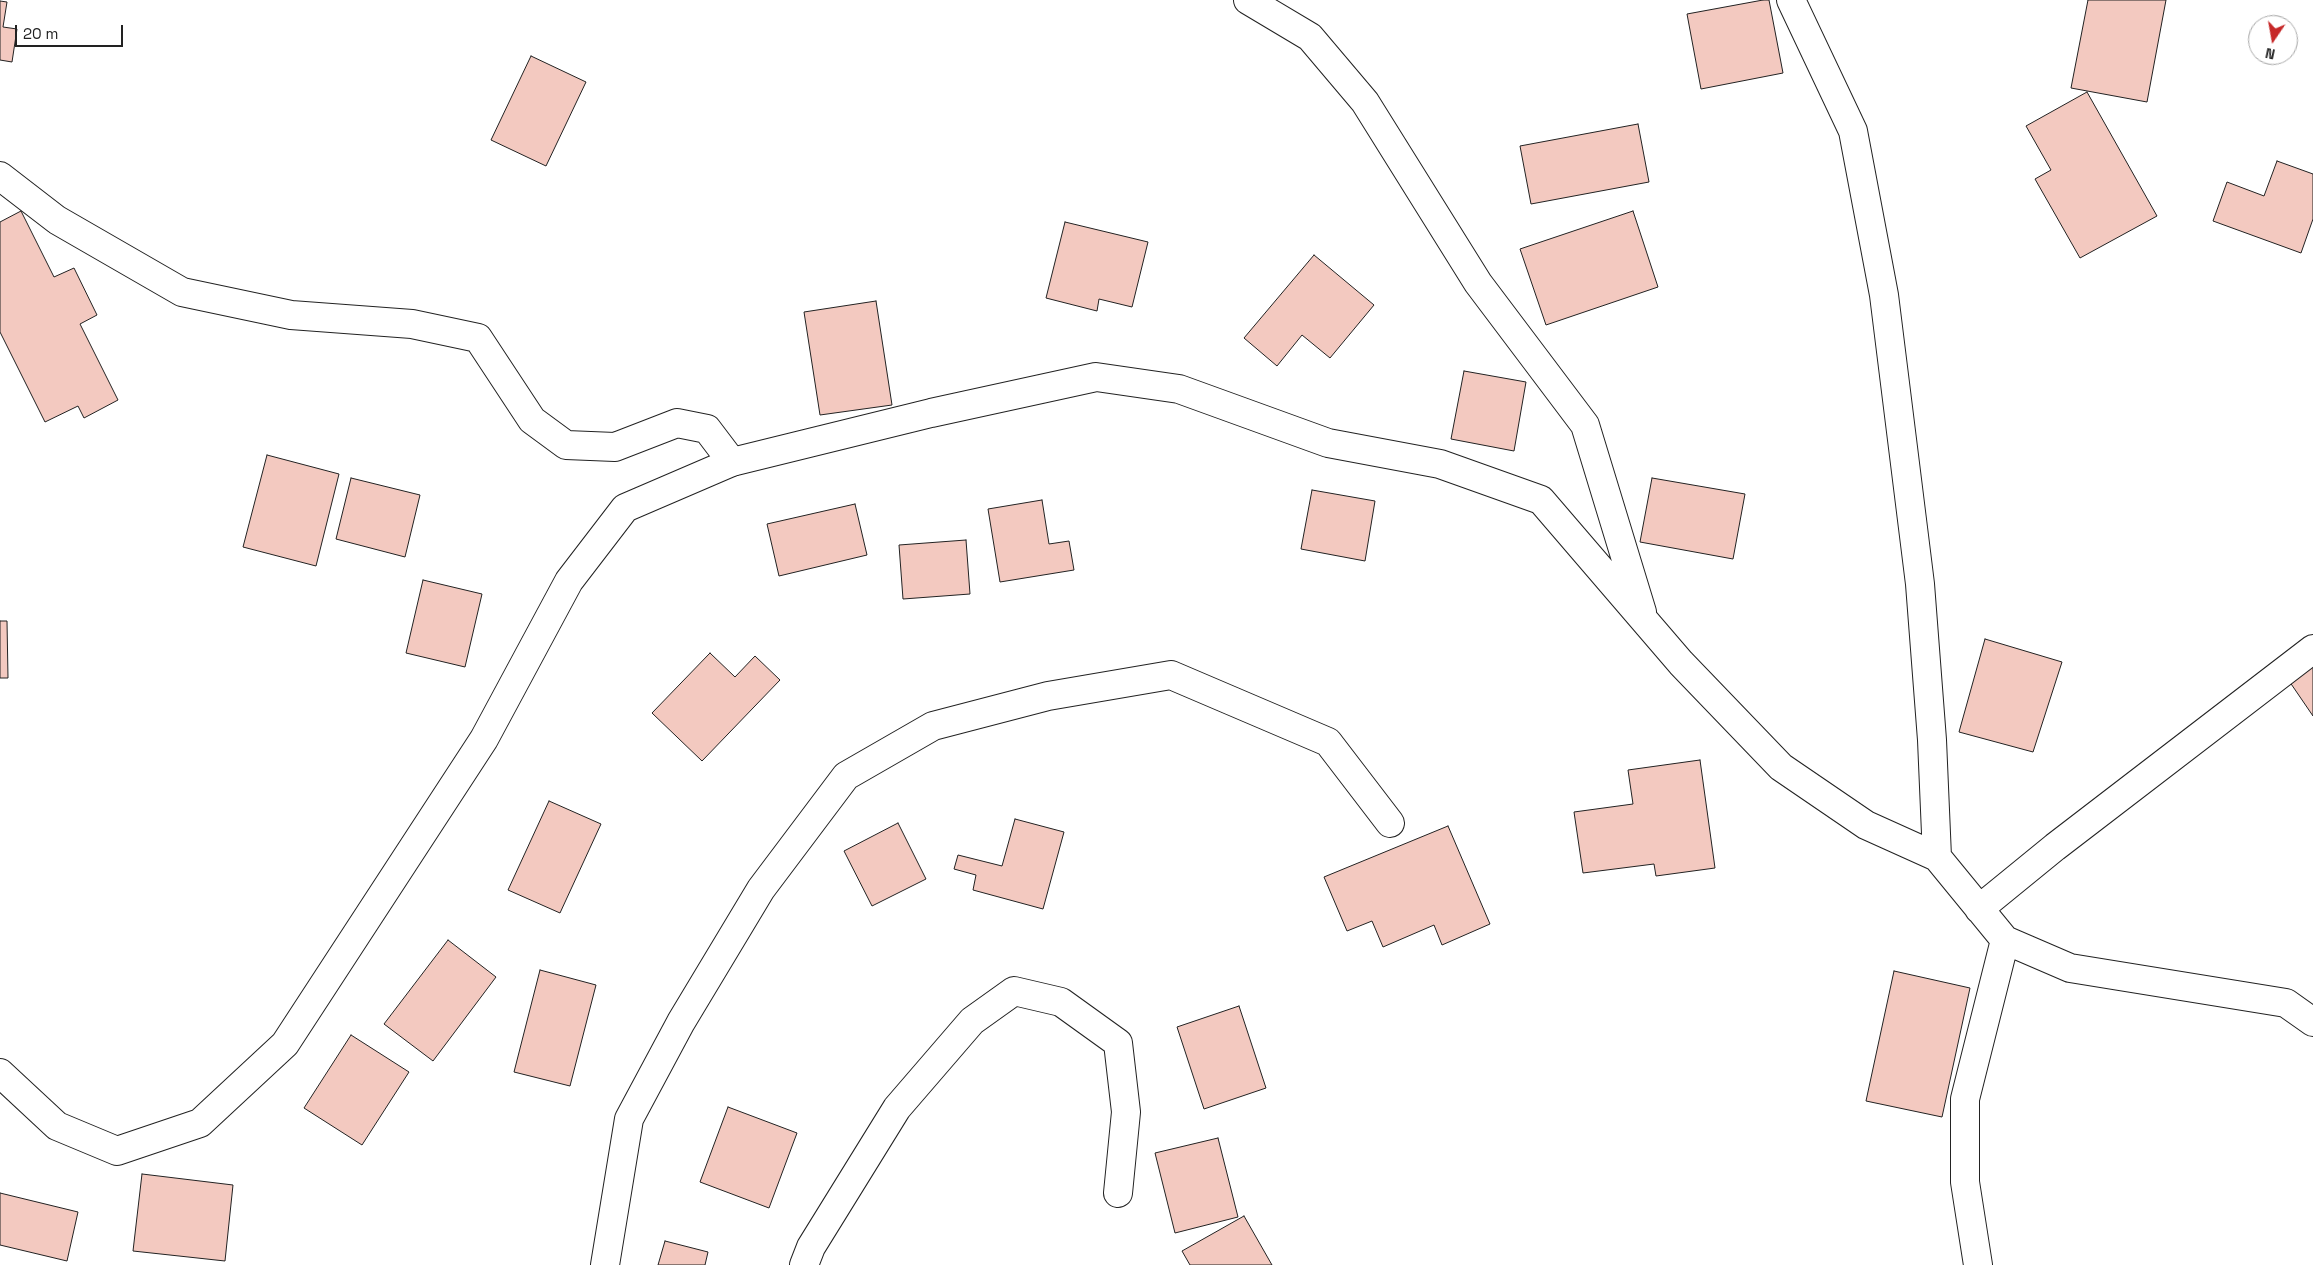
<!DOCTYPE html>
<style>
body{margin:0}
#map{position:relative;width:2313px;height:1265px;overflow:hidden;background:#fff;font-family:"Space Grotesk",sans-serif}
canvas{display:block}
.north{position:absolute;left:2248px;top:15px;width:50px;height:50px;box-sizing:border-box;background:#fff;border:1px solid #a7a7a7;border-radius:50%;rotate:192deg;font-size:14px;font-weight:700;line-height:20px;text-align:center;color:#222}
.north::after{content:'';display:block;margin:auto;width:18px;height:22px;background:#c62828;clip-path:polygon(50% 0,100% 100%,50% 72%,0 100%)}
.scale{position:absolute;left:15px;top:25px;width:108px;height:22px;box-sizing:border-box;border:2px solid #222;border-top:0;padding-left:6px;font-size:15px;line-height:18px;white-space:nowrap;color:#222;-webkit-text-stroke:4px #fff;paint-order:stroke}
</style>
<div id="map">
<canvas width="2313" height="1265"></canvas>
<div class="north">N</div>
<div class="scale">20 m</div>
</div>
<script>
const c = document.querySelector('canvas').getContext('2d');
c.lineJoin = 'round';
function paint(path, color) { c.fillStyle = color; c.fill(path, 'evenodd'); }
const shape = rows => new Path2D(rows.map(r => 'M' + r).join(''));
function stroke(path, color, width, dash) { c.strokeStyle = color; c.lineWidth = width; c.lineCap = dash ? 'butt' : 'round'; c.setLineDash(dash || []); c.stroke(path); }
const building = shape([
 [1763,0,1769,0,1783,73,1701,89,1687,14,1763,0],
 [2088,0,2166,0,2147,102,2071,88,2088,0],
 [0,1,7,2,3,27,17,29,12,62,0,60,0,1],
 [531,56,586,82,546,166,491,140,531,56],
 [2087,92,2157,216,2080,258,2035,179,2051,170,2026,126,2087,92],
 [1638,124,1649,182,1531,204,1520,146,1638,124],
 [2277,161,2313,174,2313,219,2301,253,2213,221,2227,182,2264,196,2277,161],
 [21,211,54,277,74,268,97,315,80,324,118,400,84,418,78,406,45,422,0,332,0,222,21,211],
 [1633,211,1658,287,1546,325,1520,249,1633,211],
 [1065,222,1148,242,1132,307,1099,299,1097,311,1046,298,1065,222],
 [1314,255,1374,305,1330,358,1302,335,1277,366,1244,338,1314,255],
 [876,301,892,405,820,415,804,312,876,301],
 [1464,371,1526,382,1514,451,1451,439,1464,371],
 [267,455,339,474,316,566,243,547,267,455],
 [351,478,420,495,405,557,336,539,351,478],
 [1652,478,1745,494,1733,559,1640,542,1652,478],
 [1312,490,1375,501,1365,561,1301,549,1312,490],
 [1042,500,1049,544,1069,541,1074,570,1000,582,988,509,1042,500],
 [855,504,867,555,779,576,767,524,855,504],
 [966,540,970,594,903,599,899,545,966,540],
 [423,580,482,594,465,667,406,653,423,580],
 [0,621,7,621,8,678,0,678,0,621],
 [1985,639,2062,662,2033,752,1959,732,1985,639],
 [710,653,735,677,755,656,780,680,702,761,652,713,710,653],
 [2313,657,2313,716,2285,675,2313,657],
 [1700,760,1715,868,1656,876,1654,864,1583,873,1574,812,1633,804,1628,770,1700,760],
 [549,801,601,824,560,913,508,890,549,801],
 [1015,819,1064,832,1043,909,973,890,976,875,954,869,958,855,1002,866,1015,819],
 [898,823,926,879,872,906,844,851,898,823],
 [1448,826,1490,924,1442,945,1434,925,1383,947,1372,921,1347,931,1324,877,1448,826],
 [448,940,496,977,433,1061,384,1024,448,940],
 [540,970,596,985,570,1086,514,1072,540,970],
 [1894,971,1970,988,1942,1117,1866,1101,1894,971],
 [1239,1006,1266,1088,1204,1109,1177,1027,1239,1006],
 [351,1035,409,1072,362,1145,304,1108,351,1035],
 [728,1107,797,1133,769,1208,700,1182,728,1107],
 [1218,1138,1238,1217,1175,1233,1155,1153,1218,1138],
 [142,1174,233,1185,225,1261,133,1251,142,1174],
 [0,1193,78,1212,67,1261,0,1245,0,1193],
 [1244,1216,1272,1265,1190,1265,1182,1251,1244,1216],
 [665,1241,708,1252,705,1265,658,1265,665,1241]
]);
const minor = shape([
 [0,176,57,220,182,292,291,315,412,324,478,338,532,420,566,445,615,447,677,423,707,429,732,462],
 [605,1265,629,1119,681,1022,761,889,846,776,933,726,1048,696,1171,675,1328,742,1390,823],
 [804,1265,811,1247,897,1108,972,1021,1014,991,1061,1002,1118,1043,1126,1112,1118,1193]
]);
const tertiary = shape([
 [1248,0,1310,37,1365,102,1478,283,1585,425,1642,612],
 [1791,0,1853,131,1884,295,1920,584,1932,740,1937,857],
 [1979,909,2055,847,2313,649],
 [0,1073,57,1126,117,1151,200,1123,285,1044,484,739,569,581,625,508,732,462,931,413,1096,377,1179,389,1328,443,1440,464,1541,500,1681,663,1781,767,1866,825,1937,857,2005,940,2070,968,2286,1003,2313,1022],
 [1978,1265,1965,1182,1965,1099,2005,940]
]);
paint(building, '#f3c9c0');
stroke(building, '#222', 1);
stroke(minor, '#222', 30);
stroke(tertiary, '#222', 30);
stroke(minor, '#fff', 28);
stroke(tertiary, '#fff', 28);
</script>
